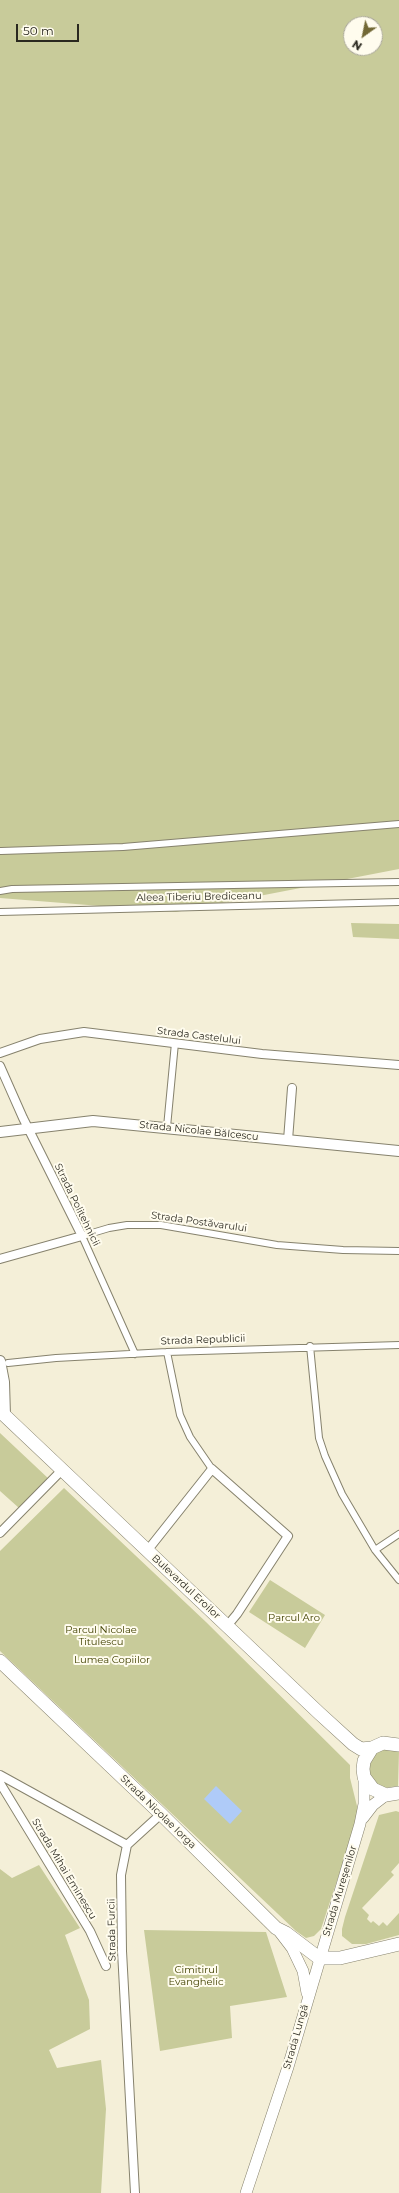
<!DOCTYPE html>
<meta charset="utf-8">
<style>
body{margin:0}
#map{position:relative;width:399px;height:2193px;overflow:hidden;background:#f4efd8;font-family:Montserrat,sans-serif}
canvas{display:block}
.north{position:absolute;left:343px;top:16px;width:40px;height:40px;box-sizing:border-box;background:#fffcee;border:1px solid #aaa79b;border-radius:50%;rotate:213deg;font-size:11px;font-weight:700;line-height:16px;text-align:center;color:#2a281f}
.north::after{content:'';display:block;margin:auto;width:14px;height:18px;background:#726835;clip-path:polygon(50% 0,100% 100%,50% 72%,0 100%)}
.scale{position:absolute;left:16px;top:24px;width:63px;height:18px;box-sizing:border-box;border:2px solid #2a281f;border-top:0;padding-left:5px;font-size:12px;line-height:14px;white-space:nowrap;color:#2a281f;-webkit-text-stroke:3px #fffcee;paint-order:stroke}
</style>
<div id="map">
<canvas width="399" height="2193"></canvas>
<div class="north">N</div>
<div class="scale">50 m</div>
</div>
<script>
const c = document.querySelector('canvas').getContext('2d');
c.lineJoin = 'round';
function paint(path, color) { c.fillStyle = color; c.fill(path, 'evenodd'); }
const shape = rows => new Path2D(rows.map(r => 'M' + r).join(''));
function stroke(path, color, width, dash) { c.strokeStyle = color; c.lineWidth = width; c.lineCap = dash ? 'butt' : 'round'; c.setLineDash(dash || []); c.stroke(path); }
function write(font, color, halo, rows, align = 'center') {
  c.font = font + ' Montserrat,sans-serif'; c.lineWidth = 4; c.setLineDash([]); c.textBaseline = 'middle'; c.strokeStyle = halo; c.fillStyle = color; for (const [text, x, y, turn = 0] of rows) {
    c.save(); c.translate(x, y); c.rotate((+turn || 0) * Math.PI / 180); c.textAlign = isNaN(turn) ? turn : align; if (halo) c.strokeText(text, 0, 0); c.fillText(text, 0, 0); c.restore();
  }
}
const green = shape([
 [0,0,399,0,399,869,176,912,0,898],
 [351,24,375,24,375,48,351,48],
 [351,923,399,924,399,939,353,937],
 [0,1433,50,1480,19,1508,0,1491],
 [64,1488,206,1622,350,1765,350,1778,357,1806,357,1820,321,1929,314,1936,306,1938,296,1931,0,1651,0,1551],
 [270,1580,325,1615,305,1648,249,1612],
 [381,1749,399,1751,398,1786,384,1788,378,1785,370,1776,369,1763,371,1757],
 [396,1811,399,1812,399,1863,391,1872,394,1875,362,1908,369,1915,367,1919,371,1923,373,1921,379,1926,383,1922,387,1926,399,1913,399,1935,366,1944,352,1944,342,1936,342,1929,345,1917,379,1815],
 [39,1865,80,1928,65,1935,89,2000,90,2029,49,2050,57,2068,101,2060,106,2109,101,2193,0,2193,0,1869,12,1878],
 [144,1930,266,1932,287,1997,230,2006,232,2038,160,2051]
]);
const water = shape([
 [216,1786,242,1811,230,1824,204,1799]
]);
const pedestrian = shape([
 [1,851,123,847,399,824],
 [0,891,12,889,399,882],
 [0,912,399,902],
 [167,1127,175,1043],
 [310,1346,319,1438,325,1456,342,1494,375,1550,399,1580],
 [167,1352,180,1415,190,1437,212,1469],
 [135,1354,82,1236,109,1228,127,1225,161,1225,277,1245,343,1250,399,1251],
 [8,1363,56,1358,167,1352,399,1345],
 [375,1550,399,1534]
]);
const minor = shape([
 [0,1053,40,1039,84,1032,262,1054,399,1065],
 [0,1066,23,1118,82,1236,0,1259],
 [288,1140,292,1088],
 [0,1533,61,1471],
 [147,1551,212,1469,288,1536,237,1614,227,1626],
 [0,1775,127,1845],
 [0,1783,90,1931,106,1966],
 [135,2193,122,1951,121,1875,127,1845,161,1814]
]);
const tertiary = shape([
 [0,1132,93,1121,399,1151],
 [0,1361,4,1382,5,1416]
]);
const secondary = shape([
 [363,1818,373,1805,386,1795],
 [279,1931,292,1948,303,1971,307,1993],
 [246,2193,288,2067,360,1824,364,1804,364,1777]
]);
const primary = shape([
 [0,1411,319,1713,353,1744,361,1749,372,1748],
 [0,1661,161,1814,276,1928,286,1933,319,1958,340,1958,399,1944],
 [399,1745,383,1743,372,1748,364,1761,363,1769,364,1777,373,1789,386,1795,399,1793]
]);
const streetNames = [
 ["Aleea Tiberiu Brediceanu",199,897,-1],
 ["Strada Castelului",199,1036,7],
 ["Strada Nicolae Bălcescu",199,1131,6],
 ["Strada Politehnicii",77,1205,64],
 ["Strada Postăvarului",199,1222,8],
 ["Strada Republicii",203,1340,-2],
 ["Bulevardul Eroilor",186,1587,43],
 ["Strada Nicolae Iorga",158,1812,44],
 ["Strada Mihai Eminescu",64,1869,59],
 ["Strada Mureșenilor",340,1891,-73],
 ["Strada Furcii",112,1930,-91],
 ["Strada Lungă",296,2037,-74]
];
const parkNames = [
 ["Parcul Aro",294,1618],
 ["Parcul Nicolae",101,1630],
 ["Titulescu",101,1642],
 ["Lumea Copiilor",112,1660],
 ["Cimitirul",196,1970],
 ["Evanghelic",196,1982]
];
paint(green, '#c8cb9a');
paint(water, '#afcbf8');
stroke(pedestrian, '#86826d', 8);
stroke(minor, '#86826d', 10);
stroke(tertiary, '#86826d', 12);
stroke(secondary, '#86826d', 12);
stroke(primary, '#86826d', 14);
stroke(pedestrian, '#fff', 6);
stroke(minor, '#fff', 8);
stroke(tertiary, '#fff', 10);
stroke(secondary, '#fff', 11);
stroke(primary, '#fff', 13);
write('10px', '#2a281f', '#fffcee', streetNames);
write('10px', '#414100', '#fffcee', parkNames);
</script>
